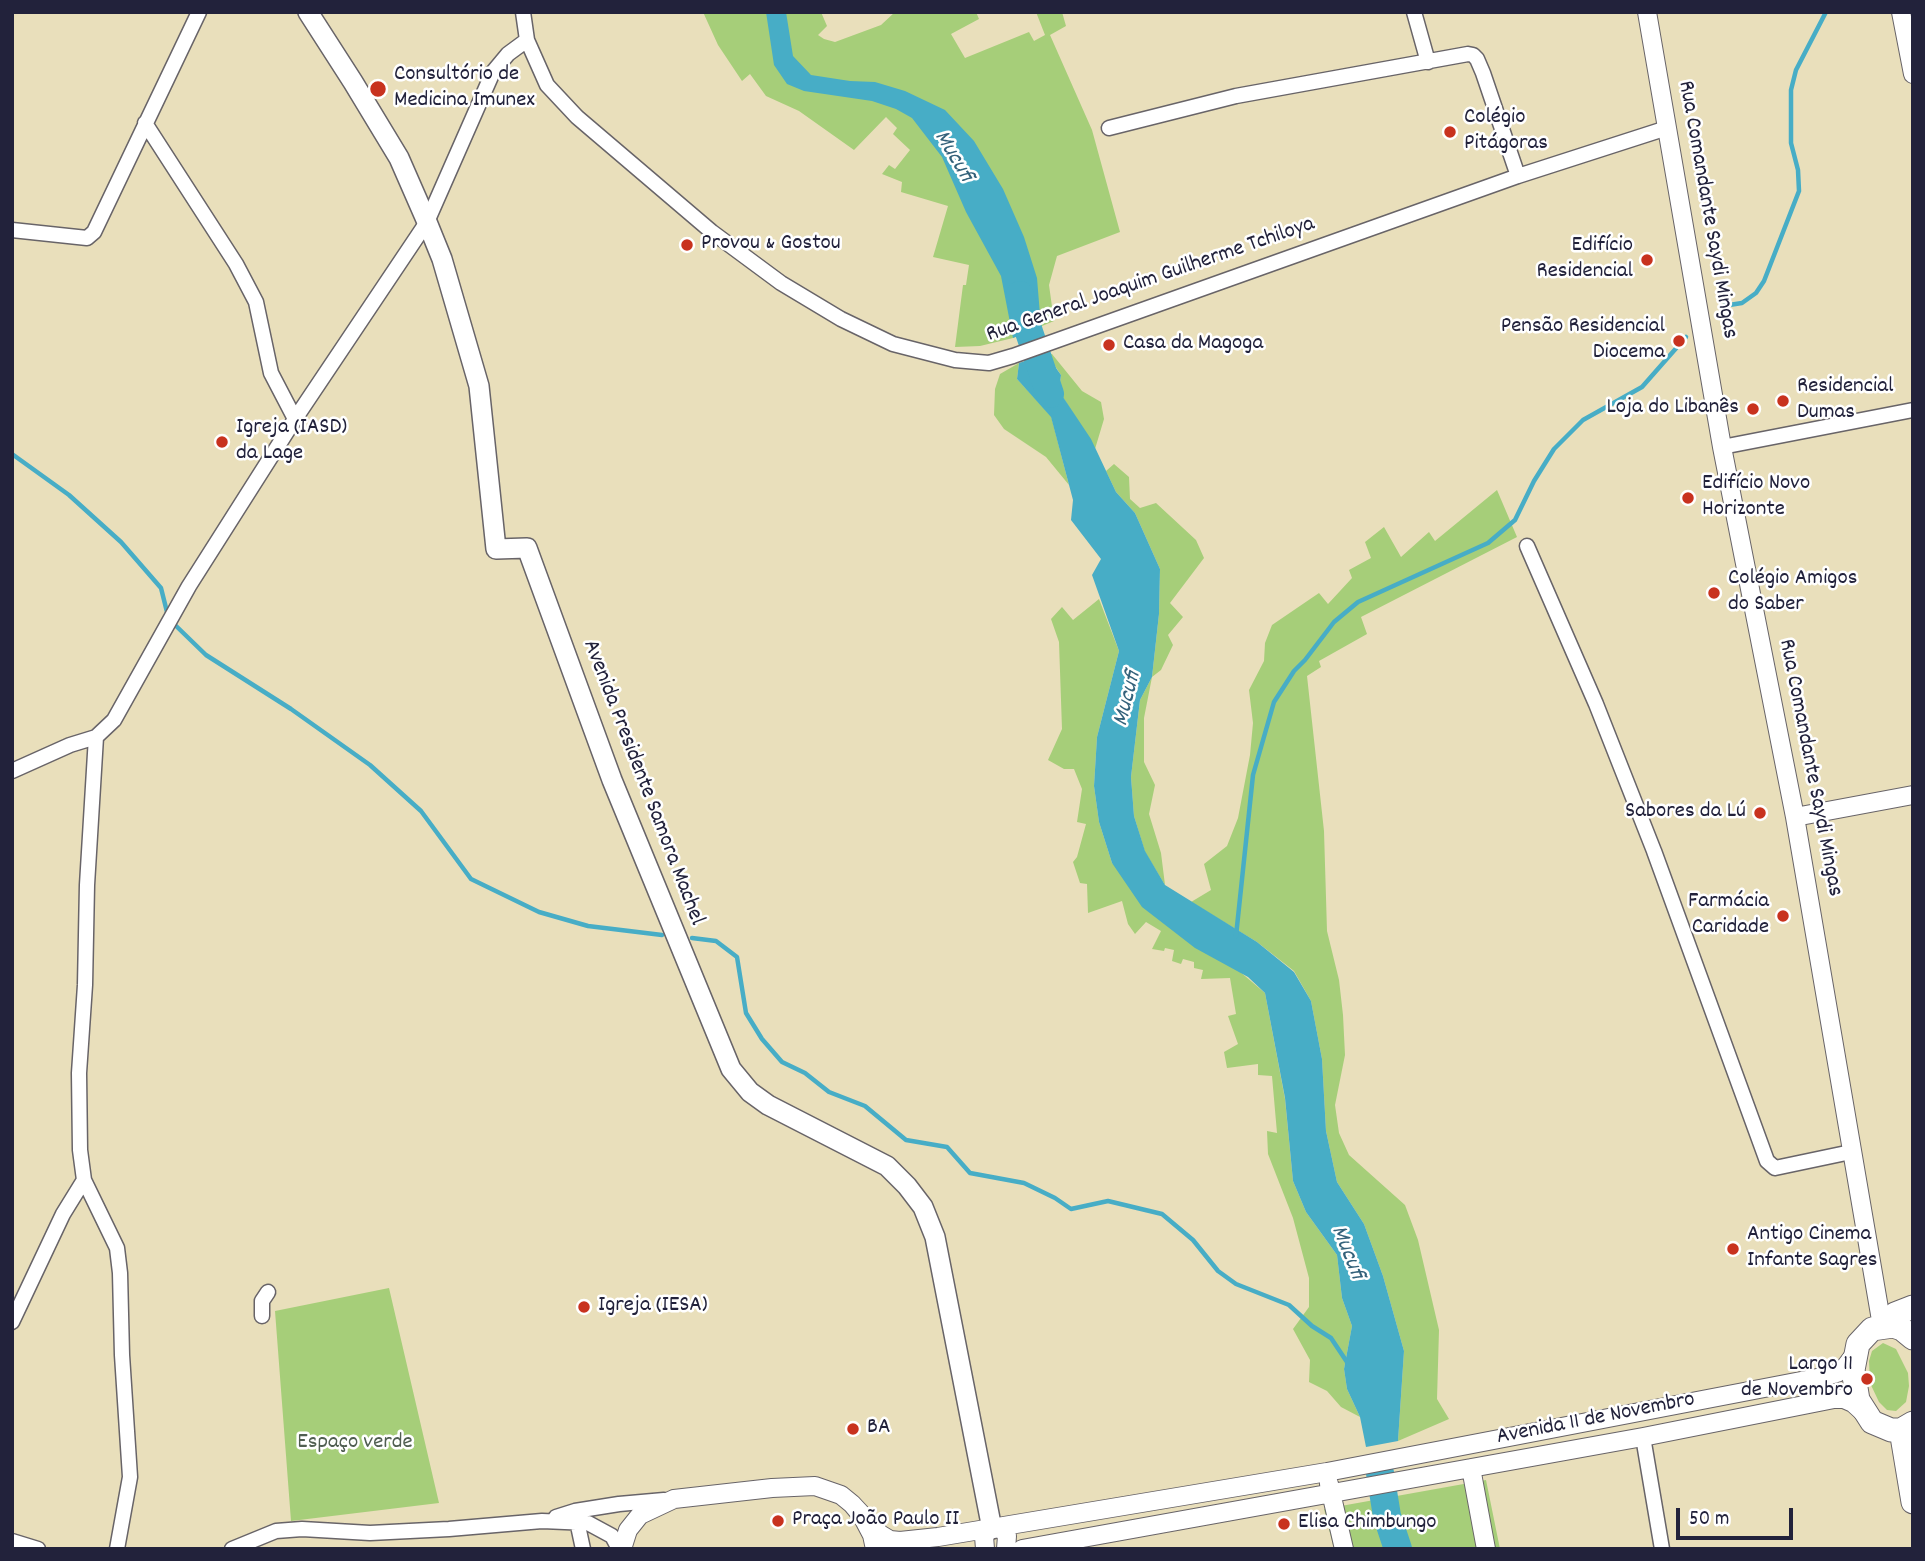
<!DOCTYPE html>
<meta charset="utf-8">
<style>
body{margin:0}
#map{position:relative;width:1925px;height:1561px;overflow:hidden;background:#e9dfbb;font-family:Dekko,sans-serif}
canvas{display:block}
.frame{position:absolute;inset:0;border:14px solid #22223b;pointer-events:none}
.scale{position:absolute;left:1676px;top:1508px;width:117px;height:32px;box-sizing:border-box;border:4px solid #22223b;border-top:0;padding-left:9px;font-size:21px;line-height:24px;white-space:nowrap;color:#22223b;-webkit-text-stroke:5px #fff;paint-order:stroke}
</style>
<div id="map">
<canvas width="1925" height="1561"></canvas>
<div class="frame"></div>
<div class="scale">50 m</div>
</div>
<script>
const c = document.querySelector('canvas').getContext('2d');
c.lineJoin = 'round';
function paint(path, color) { c.fillStyle = color; c.fill(path, 'evenodd'); }
const shape = rows => new Path2D(rows.map(r => 'M' + r).join(''));
function stroke(path, color, width, dash) { c.strokeStyle = color; c.lineWidth = width; c.lineCap = dash ? 'butt' : 'round'; c.setLineDash(dash || []); c.stroke(path); }
function write(font, color, halo, rows, align = 'center') {
  c.font = font + ' Dekko,sans-serif'; c.lineWidth = 5; c.setLineDash([]); c.textBaseline = 'middle'; c.strokeStyle = halo; c.fillStyle = color; for (const [text, x, y, turn = 0] of rows) {
    c.save(); c.translate(x, y); c.rotate((+turn || 0) * Math.PI / 180); c.textAlign = isNaN(turn) ? turn : align; if (halo) c.strokeText(text, 0, 0); c.fillText(text, 0, 0); c.restore();
  }
}
const green = shape([
 [703,12,821,12,827,26,818,35,824,39,835,42,881,25,895,12,976,12,979,19,951,34,965,58,1029,32,1034,41,1045,35,1036,12,1062,12,1066,26,1050,35,1092,130,1120,232,1057,256,1049,285,1054,321,1013,338,980,346,955,347,963,285,966,285,969,265,933,257,948,206,901,192,902,182,882,174,889,165,895,169,910,150,893,134,897,128,886,117,854,150,799,111,766,96,750,74,742,81,718,45],
 [1047,354,1052,354,1082,391,1101,402,1104,419,1095,449,1059,391,1061,375],
 [1019,363,1017,379,1051,416,1069,485,1046,457,1004,429,994,415,995,389,1000,374],
 [1114,464,1129,477,1130,499,1140,508,1156,503,1196,540,1204,558,1170,603,1183,617,1168,635,1173,645,1161,670,1152,677,1144,718,1144,762,1155,785,1149,814,1161,853,1165,885,1145,852,1134,816,1131,777,1140,700,1152,677,1159,614,1160,569,1135,513,1116,492,1106,471],
 [1497,490,1517,537,1361,617,1367,634,1319,661,1321,667,1307,676,1324,831,1327,931,1339,980,1343,1015,1345,1055,1335,1105,1339,1133,1349,1155,1405,1205,1418,1240,1439,1330,1437,1399,1449,1419,1398,1441,1404,1351,1383,1276,1364,1224,1337,1182,1326,1131,1322,1059,1311,1001,1294,971,1257,942,1191,902,1211,890,1204,864,1227,846,1238,818,1250,755,1253,723,1249,690,1264,661,1265,643,1272,625,1319,593,1328,604,1352,578,1349,570,1371,558,1365,542,1384,527,1401,557,1429,532,1435,541],
 [1099,599,1119,651,1097,737,1094,786,1099,822,1112,863,1265,993,1285,1099,1293,1181,1306,1212,1337,1255,1342,1298,1352,1326,1344,1369,1347,1389,1360,1417,1341,1407,1327,1391,1309,1382,1310,1360,1293,1329,1309,1307,1309,1278,1293,1218,1268,1154,1267,1131,1277,1133,1272,1076,1258,1075,1258,1064,1227,1068,1224,1052,1238,1044,1228,1016,1236,1014,1230,978,1201,979,1203,970,1194,968,1194,962,1183,959,1181,964,1172,961,1174,950,1165,948,1164,951,1152,949,1161,931,1146,922,1135,934,1128,924,1122,901,1088,913,1087,884,1080,883,1073,862,1077,857,1086,824,1077,822,1082,789,1074,769,1064,769,1048,760,1062,729,1059,642,1051,619,1062,607,1073,620],
 [389,1288,439,1503,291,1521,275,1311],
 [1883,1343,1896,1349,1908,1373,1909,1386,1906,1402,1896,1411,1887,1410,1879,1402,1870,1383,1869,1361,1872,1351],
 [1486,1480,1500,1549,1334,1549,1324,1509]
]);
const water = shape([
 [766,12,786,12,793,56,811,75,850,81,875,82,905,91,945,110,974,141,1003,189,1024,237,1037,278,1041,327,1013,338,1001,276,966,212,942,157,912,118,896,109,872,101,804,91,787,84,774,65],
 [1046,354,1061,375,1059,391,1091,439,1116,492,1135,513,1160,569,1159,614,1152,677,1140,700,1131,777,1134,816,1145,851,1165,885,1257,942,1294,972,1311,1001,1322,1059,1326,1131,1337,1182,1364,1224,1383,1276,1404,1351,1398,1441,1366,1447,1360,1417,1347,1389,1344,1369,1352,1326,1342,1298,1337,1255,1306,1212,1293,1181,1285,1098,1265,993,1248,977,1195,948,1142,907,1112,863,1099,822,1094,786,1097,737,1119,651,1092,575,1101,559,1071,520,1073,500,1051,417,1017,379,1019,363],
 [1395,1512,1406,1549,1391,1549,1379,1516,1387,1516]
]);
const stream = shape([
 [1723,306,1742,303,1756,293,1764,281,1799,191,1798,170,1791,143,1791,90,1796,70,1826,12],
 [12,454,69,495,121,542,161,588,168,616],
 [173,623,206,655,291,709,370,765,421,811,471,879,539,912,588,926,662,935],
 [1236,936,1253,775,1274,702,1294,671,1305,660,1334,622,1358,602,1488,543,1515,520,1534,481,1554,449,1583,420,1642,387,1686,337],
 [692,938,716,941,737,957,746,1013,762,1039,782,1062,805,1073,829,1092,865,1106,906,1140,947,1147,970,1173,1024,1183,1055,1198,1071,1209,1108,1201,1162,1214,1193,1240,1218,1271,1236,1284,1289,1305,1312,1326,1331,1338,1349,1365]
]);
const river = shape([
 [1020,295,1027,326,1050,394],
 [1380,1473,1387,1516,1398,1549]
]);
const minor = shape([
 [523,12,527,40,547,85,577,117,712,232,781,283,841,319,893,344,955,360,989,363,1013,356,1518,176,1667,128],
 [1414,12,1428,62],
 [145,123,236,264,256,302,271,373,295,419],
 [1109,128,1236,96,1468,54,1473,55,1477,59,1483,73,1518,176],
 [12,230,87,238,94,232,199,12],
 [1722,447,1913,410],
 [1527,546,1596,704,1654,851,1767,1161,1775,1168,1851,1152],
 [12,771,70,745,96,737],
 [262,1316,262,1301,268,1292],
 [12,1322,63,1214,84,1180],
 [1643,1437,1662,1549],
 [556,1517,575,1511,619,1504,664,1500],
 [577,1521,583,1549],
 [12,1541,38,1549],
 [117,1549,130,1477,122,1355,120,1273,117,1248,84,1180,80,1150,79,1073,85,985,87,885,96,737,114,720,189,586,295,419,427,222,493,72,508,54,527,40],
 [232,1549,276,1531,302,1529,370,1533,449,1529,542,1521,588,1523,612,1536,619,1549]
]);
const tertiary = shape([
 [1647,12,1722,447,1795,817,1882,1326],
 [1901,12,1913,74],
 [1795,817,1913,795],
 [1471,1468,1486,1549],
 [1329,1484,1344,1549],
 [852,1504,880,1534,890,1540,900,1541,938,1537,1327,1472,1827,1376,1837,1373,1845,1367,1855,1354],
 [622,1549,628,1530,640,1515,674,1499,772,1488,815,1486,841,1495,852,1504,862,1516,872,1535,875,1549],
 [985,1549,984,1536,989,1530,996,1528,1003,1530,1007,1536,1006,1549],
 [1022,1549,1643,1437,1834,1399,1844,1399,1853,1403,1865,1414]
]);
const secondary = shape([
 [308,12,353,82,399,158,427,222,442,259,479,386,496,549,527,548,612,780,731,1069,750,1092,768,1105,887,1166,907,1186,923,1207,935,1237,992,1529]
]);
const primary = shape([
 [1882,1326,1895,1314,1913,1307],
 [1913,1338,1902,1329,1893,1326,1872,1329,1858,1344,1853,1370,1858,1400,1872,1422,1891,1430,1901,1430,1913,1423],
 [1901,1430,1913,1502]
]);
const markers = [
 [378,89,9,"#c8321e"],
 [1450,132,7,"#c8321e"],
 [687,245,7,"#c8321e"],
 [1647,260,7,"#c8321e"],
 [1679,341,7,"#c8321e"],
 [1109,345,7,"#c8321e"],
 [1783,401,7,"#c8321e"],
 [1753,409,7,"#c8321e"],
 [222,442,7,"#c8321e"],
 [1688,498,7,"#c8321e"],
 [1714,593,7,"#c8321e"],
 [1760,813,7,"#c8321e"],
 [1783,916,7,"#c8321e"],
 [1733,1249,7,"#c8321e"],
 [584,1307,7,"#c8321e"],
 [1867,1379,7,"#c8321e"],
 [853,1429,7,"#c8321e"],
 [778,1521,7,"#c8321e"],
 [1284,1524,7,"#c8321e"]
];
const poiNames = [
 ["Consultório de",394,76],
 ["Medicina Imunex",394,102],
 ["Colégio",1464,119],
 ["Pitágoras",1464,145],
 ["Provou & Gostou",701,245],
 ["Edifício",1633,247,"right"],
 ["Residencial",1633,273,"right"],
 ["Pensão Residencial",1665,328,"right"],
 ["Diocema",1665,354,"right"],
 ["Casa da Magoga",1123,345],
 ["Residencial",1797,388],
 ["Dumas",1797,414],
 ["Loja do Libanês",1739,409,"right"],
 ["Igreja (IASD)",236,429],
 ["da Lage",236,455],
 ["Edifício Novo",1702,485],
 ["Horizonte",1702,511],
 ["Colégio Amigos",1728,580],
 ["do Saber",1728,606],
 ["Sabores da Lú",1746,813,"right"],
 ["Farmácia",1769,903,"right"],
 ["Caridade",1769,929,"right"],
 ["Antigo Cinema",1747,1236],
 ["Infante Sagres",1747,1262],
 ["Igreja (IESA)",598,1307],
 ["Largo 11",1853,1366,"right"],
 ["de Novembro",1853,1392,"right"],
 ["BA",867,1429],
 ["Praça João Paulo II",792,1521],
 ["Elisa Chimbungo",1298,1524]
];
const streetNames = [
 ["Rua Comandante Saydi Mingas",1706,210,80],
 ["Rua General Joaquim Guilherme Tchiloya",1151,281,-19],
 ["Rua Comandante Saydi Mingas",1809,768,79],
 ["Avenida Presidente Samora Machel",642,783,69],
 ["Avenida 11 de Novembro",1596,1420,-11]
];
const parkNames = [
 ["Espaço verde",355,1444]
];
const waterNames = [
 ["Mucufi",952,157,59],
 ["Mucufi",1129,699,-76],
 ["Mucufi",1346,1253,68]
];
paint(green, '#a6ce79');
paint(water, '#47adc6');
stroke(stream, '#47adc6', 4.5);
stroke(river, '#47adc6', 28);
stroke(minor, '#686468', 17);
stroke(tertiary, '#686468', 20);
stroke(secondary, '#686468', 22);
stroke(primary, '#686468', 25);
stroke(minor, '#fff', 14);
stroke(tertiary, '#fff', 18);
stroke(secondary, '#fff', 19);
stroke(primary, '#fff', 23);
for (const [x, y, r, color] of markers) { const dot = new Path2D(); dot.arc(x, y, r, 0, 2 * Math.PI); c.fillStyle = color; c.fill(dot); stroke(dot, '#fff', 2.5); }
write('23px', '#22223b', '#fff', poiNames, 'left');
write('23px', '#22223b', '#fff', streetNames);
write('23px', '#505e51', '#fff', parkNames);
write('italic 24px', '#33617a', '#fff', waterNames);
</script>
